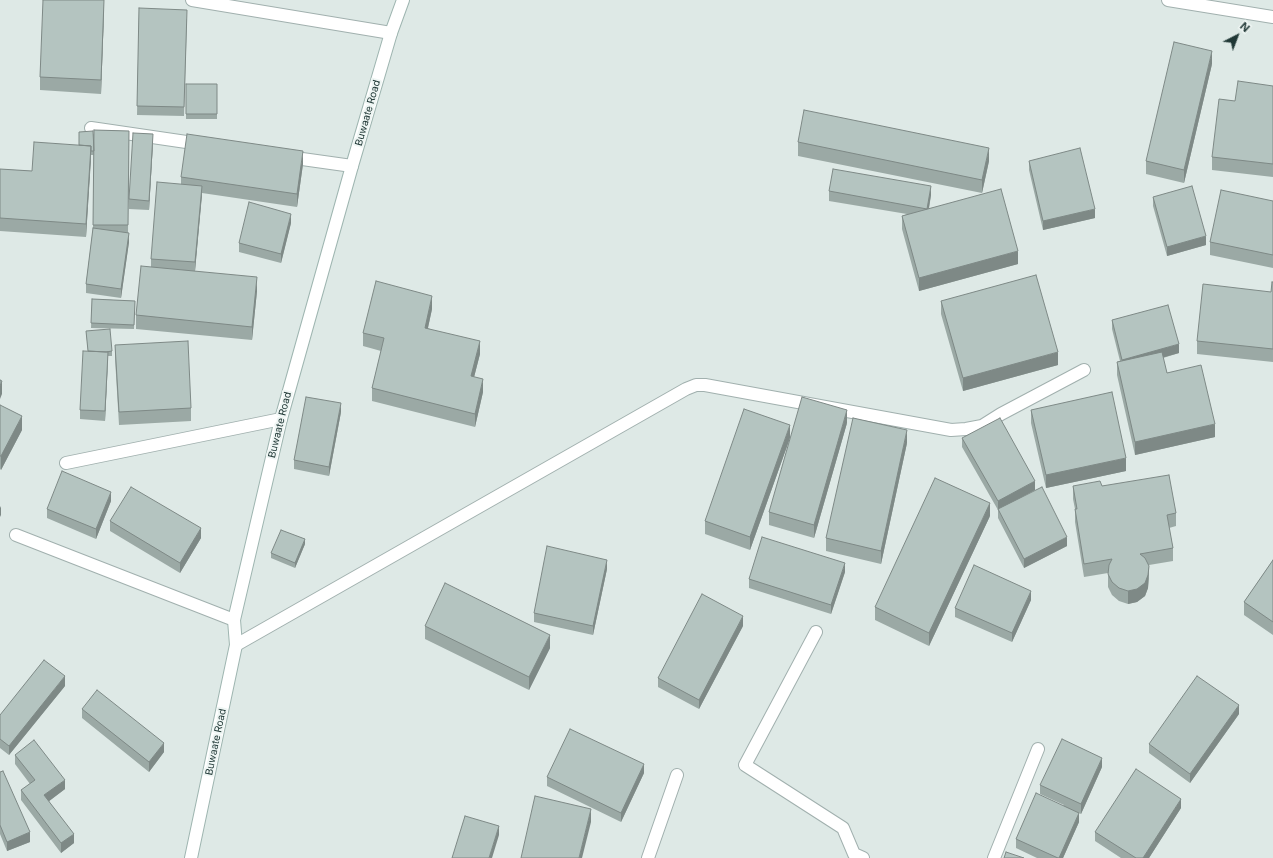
<!DOCTYPE html>
<style>
body{margin:0}
#map{position:relative;width:1273px;height:858px;overflow:hidden;background:#dee9e6;font-family:Inter,sans-serif}
canvas{display:block}
.north{position:absolute;left:1217px;top:16px;width:40px;height:40px;-webkit-text-stroke:3px #eff6f4;paint-order:stroke;rotate:42deg;font-size:11px;font-weight:700;line-height:16px;text-align:center;color:#203836}
.north::after{content:'';display:block;margin:auto;width:14px;height:18px;background:#203836;clip-path:polygon(50% 0,100% 100%,50% 72%,0 100%)}
</style>
<div id="map">
<canvas width="1273" height="858"></canvas>
<div class="north">N</div>
</div>
<script>
const c = document.querySelector('canvas').getContext('2d');
c.lineJoin = 'round';
const shape = rows => new Path2D(rows.map(r => 'M' + r).join(''));
function stroke(path, color, width, dash) { c.strokeStyle = color; c.lineWidth = width; c.lineCap = dash ? 'butt' : 'round'; c.setLineDash(dash || []); c.stroke(path); }
function paint(path, color) { c.fillStyle = color; c.fill(path, 'evenodd'); }
function write(font, color, halo, rows, align = 'center') {
  c.font = font + ' Inter,sans-serif'; c.lineWidth = 4; c.setLineDash([]); c.textBaseline = 'middle'; c.strokeStyle = halo; c.fillStyle = color; for (const [text, x, y, turn = 0] of rows) {
    c.save(); c.translate(x, y); c.rotate((+turn || 0) * Math.PI / 180); c.textAlign = isNaN(turn) ? turn : align; if (halo) c.strokeText(text, 0, 0); c.fillText(text, 0, 0); c.restore();
  }
}
const lane = shape([
 [66,463,281,419],
 [816,632,745,765,843,828,854,854,863,858],
 [648,858,677,775]
]);
const street = shape([
 [192,0,391,33],
 [1168,0,1273,17],
 [91,128,200,144],
 [288,157,352,166],
 [16,535,234,620],
 [236,645,686,389,696,385,705,385,951,430,966,429,982,426,1001,414,1084,370],
 [994,858,1038,749]
]);
const secondary = shape([
 [191,858,236,645,234,620,281,419,352,166,391,33,403,0]
]);
const wall = shape([
 [139,8,187,19,184,116,137,115],
 [104,12,101,94,40,90,40,77],
 [1212,64,1184,183,1146,174,1146,161],
 [186,84,217,84,217,119,186,119],
 [1273,86,1273,177,1212,170,1212,157,1235,101],
 [94,130,129,131,128,233,129,242,121,298,86,293,86,284,93,228],
 [93,131,94,155,91,155,86,237,0,231,0,169,32,171,79,145],
 [798,142,989,161,982,193,798,156],
 [153,143,149,210,129,209,129,199],
 [1029,161,1095,218,1043,230,1029,170],
 [303,164,297,207,202,193,195,271,257,291,252,340,136,329,136,315,151,267,151,259,181,184,181,177],
 [829,191,931,195,929,209,1018,264,919,291,902,229,902,216,907,214,829,201],
 [1153,197,1206,245,1167,256,1153,206],
 [1273,201,1273,268,1210,255,1210,242],
 [291,223,281,263,239,252,239,243],
 [1273,282,1273,362,1197,354,1197,341,1271,292],
 [92,299,135,301,134,329,91,328],
 [941,301,1058,365,963,391,941,314],
 [432,309,428,328,480,354,474,377,483,392,475,427,372,401,372,388,381,351,363,346,363,333],
 [1112,320,1179,353,1163,358,1167,373,1215,437,1135,455,1117,375,1117,362,1120,361,1112,329],
 [86,331,112,351,112,356,108,356,105,421,80,419,80,410,88,351],
 [115,345,191,408,191,421,119,425,115,358],
 [0,405,22,430,1,470,0,469],
 [1031,410,1126,471,1046,488,1031,423],
 [341,412,329,476,294,469,294,460],
 [847,423,814,538,769,525,769,512],
 [790,438,750,550,705,534,705,521],
 [962,438,1035,490,1023,496,1067,546,1024,568,998,518,998,510,962,447],
 [907,443,881,564,826,551,826,538],
 [1073,486,1102,486,1176,513,1176,526,1169,528,1173,548,1173,561,1149,565,1149,579,1148,588,1145,596,1137,602,1128,604,1119,601,1112,595,1108,587,1108,573,1084,577,1075,522,1075,509,1073,499],
 [111,501,96,539,47,518,47,509],
 [990,516,929,646,875,620,875,607],
 [110,521,201,538,180,573,110,531],
 [305,544,295,568,271,558,271,553],
 [1273,560,1273,635,1244,615,1244,602],
 [607,569,593,635,534,622,534,613],
 [845,572,831,614,749,588,749,579],
 [1031,600,1012,642,955,617,955,608],
 [425,626,550,648,529,690,425,639],
 [743,626,699,709,658,687,658,678],
 [65,686,9,755,0,748,0,715],
 [82,709,164,752,149,772,82,718],
 [1239,714,1190,783,1149,753,1149,744],
 [15,755,65,789,49,801,74,843,61,853,21,800,21,790,30,784,15,764],
 [1102,767,1081,814,1079,813,1079,822,1063,858,1037,858,1016,848,1016,839,1064,805,1040,794,1040,785],
 [0,772,30,842,7,851,0,834],
 [644,773,621,822,547,786,547,777],
 [1181,808,1149,858,1121,858,1095,841,1095,832]
]);
const shadedWall = shape([
 [104,0,104,12,101,94,101,80],
 [1212,51,1212,64,1184,183,1184,170],
 [153,134,153,143,149,210,149,201],
 [91,146,91,159,86,237,86,224],
 [989,148,989,161,982,193,982,180],
 [303,151,303,164,297,207,297,194],
 [202,186,202,195,195,271,195,262],
 [931,186,931,195,927,218,927,209],
 [1095,209,1095,218,1043,230,1043,221],
 [291,214,291,223,281,263,281,254],
 [129,233,129,242,121,298,121,289],
 [1206,236,1206,245,1167,256,1167,247],
 [1018,251,1018,264,919,291,919,278],
 [257,277,257,291,252,340,252,327],
 [432,296,432,309,425,341,425,328],
 [480,341,480,354,471,389,471,376],
 [1179,344,1179,353,1122,369,1122,360],
 [108,352,108,361,105,421,105,411],
 [1058,352,1058,365,963,391,963,378],
 [483,379,483,392,475,427,475,414],
 [2,381,2,394,0,399,0,386],
 [341,403,341,412,329,476,329,467],
 [847,410,847,423,814,538,814,525],
 [22,416,22,430,1,470,1,456],
 [1215,424,1215,437,1135,455,1135,442],
 [790,425,790,438,750,550,750,537],
 [907,430,907,443,881,564,881,551],
 [1126,458,1126,471,1046,488,1046,475],
 [1035,481,1035,490,999,510,998,509,998,510,998,501],
 [111,492,111,501,96,539,96,529],
 [990,503,990,516,929,646,929,633],
 [1,506,1,515,0,517,0,508],
 [201,528,201,538,180,573,180,563],
 [1067,537,1067,546,1024,568,1024,559],
 [305,539,305,544,295,568,295,563],
 [607,560,607,569,593,635,593,626],
 [845,563,845,572,831,614,831,605],
 [1149,566,1148,588,1145,596,1137,602,1128,604,1128,591],
 [1031,591,1031,600,1012,642,1012,633],
 [743,616,743,626,699,709,699,700],
 [550,635,550,648,529,690,529,677],
 [65,676,65,686,9,755,9,746],
 [1239,705,1239,714,1190,783,1190,774],
 [164,743,164,752,149,772,149,762],
 [1102,758,1102,767,1081,814,1081,804],
 [644,764,644,773,621,822,621,813],
 [65,780,65,789,44,805,44,795],
 [1181,799,1181,808,1149,858,1143,858],
 [591,809,591,822,582,858,579,858],
 [1079,813,1079,822,1063,858,1059,858],
 [499,826,499,835,492,858,489,858],
 [30,832,30,842,7,851,7,842],
 [74,834,74,843,61,853,61,843]
]);
const building = shape([
 [43,0,104,0,101,80,40,77,43,0],
 [139,8,187,10,184,107,137,106,139,8],
 [1174,42,1212,51,1184,170,1146,161,1174,42],
 [1238,81,1273,86,1273,164,1212,157,1219,99,1235,101,1238,81],
 [186,84,217,84,217,114,186,114,186,84],
 [804,110,989,148,982,180,798,142,804,110],
 [94,130,129,131,128,225,93,225,94,130],
 [93,131,94,151,91,151,91,146,79,145,79,132,93,131],
 [133,133,153,134,149,201,129,199,133,133],
 [187,134,303,151,297,194,181,177,187,134],
 [34,142,91,146,86,224,0,218,0,169,32,171,34,142],
 [1080,148,1095,209,1043,221,1029,161,1080,148],
 [833,169,931,186,927,209,829,191,833,169],
 [157,182,202,186,195,262,151,259,157,182],
 [1192,186,1206,236,1167,247,1153,197,1192,186],
 [1001,189,1018,251,919,278,902,216,1001,189],
 [1221,190,1273,201,1273,255,1210,242,1221,190],
 [249,202,291,214,281,254,239,243,249,202],
 [93,228,129,233,121,289,86,284,93,228],
 [141,266,257,277,252,327,136,315,141,266],
 [1036,275,1058,352,963,378,941,301,1036,275],
 [376,281,432,296,425,328,480,341,471,376,483,379,475,414,372,388,384,338,363,333,376,281],
 [1272,282,1273,282,1273,349,1197,341,1203,284,1271,292,1272,282],
 [92,299,135,301,134,325,91,323,92,299],
 [1168,305,1179,344,1122,360,1112,320,1168,305],
 [110,329,112,351,106,352,88,351,86,331,110,329],
 [188,341,191,408,119,412,115,345,188,341],
 [83,351,108,352,105,411,80,410,83,351],
 [1162,352,1167,373,1201,365,1215,424,1135,442,1117,362,1162,352],
 [0,380,2,381,0,386,0,380],
 [1112,392,1126,458,1046,475,1031,410,1112,392],
 [306,397,341,403,329,467,294,460,306,397],
 [802,397,847,410,814,525,769,512,802,397],
 [0,405,22,416,1,456,0,456,0,405],
 [744,409,790,425,750,537,705,521,744,409],
 [853,418,907,430,881,551,826,538,853,418],
 [1000,418,1035,481,998,501,962,438,1000,418],
 [62,471,111,492,96,529,47,509,62,471],
 [1169,475,1176,513,1167,515,1173,548,1140,554,1145,558,1149,566,1148,575,1145,583,1137,589,1128,591,1119,588,1112,582,1108,574,1109,565,1112,559,1084,564,1075,509,1077,509,1073,486,1100,481,1102,486,1169,475],
 [935,478,990,503,929,633,875,607,935,478],
 [131,487,201,528,180,563,110,521,131,487],
 [1042,487,1067,537,1024,559,998,509,1042,487],
 [281,530,305,539,295,563,271,553,281,530],
 [762,537,845,563,831,605,749,579,762,537],
 [547,546,607,560,593,626,534,613,547,546],
 [1273,560,1273,622,1244,602,1273,560],
 [974,565,1031,591,1012,633,955,608,974,565],
 [445,583,550,635,529,677,425,626,445,583],
 [702,594,743,616,699,700,658,678,702,594],
 [44,660,65,676,9,746,0,739,0,715,44,660],
 [1197,676,1239,705,1190,774,1149,744,1197,676],
 [97,690,164,743,149,762,82,709,97,690],
 [570,729,644,764,621,813,547,777,570,729],
 [1062,739,1102,758,1081,804,1040,785,1062,739],
 [34,740,65,780,44,795,74,834,61,843,21,790,35,780,15,755,34,740],
 [1136,769,1181,799,1143,858,1136,858,1095,832,1136,769],
 [3,771,30,832,7,842,0,825,0,772,3,771],
 [1036,793,1079,813,1059,858,1058,858,1016,839,1036,793],
 [535,796,591,809,579,858,521,858,535,796],
 [465,816,499,826,489,858,452,858,465,816],
 [1006,852,1024,858,1004,858,1006,852]
]);
const streetNames = [
 ["Buwaate Road",368,113,-74],
 ["Buwaate Road",280,425,-76],
 ["Buwaate Road",216,742,-78]
];
stroke(lane, '#a1b0ae', 14);
stroke(street, '#a1b0ae', 14);
stroke(secondary, '#9eb5b0', 14);
stroke(lane, '#fff', 12);
stroke(street, '#fff', 12);
stroke(secondary, '#fff', 12);
paint(wall, '#9ba9a5');
paint(shadedWall, '#7e8986');
paint(building, '#b4c4c0');
stroke(building, '#7e8986', 1);
write('10px', '#203836', '#eff6f4', streetNames);
</script>
